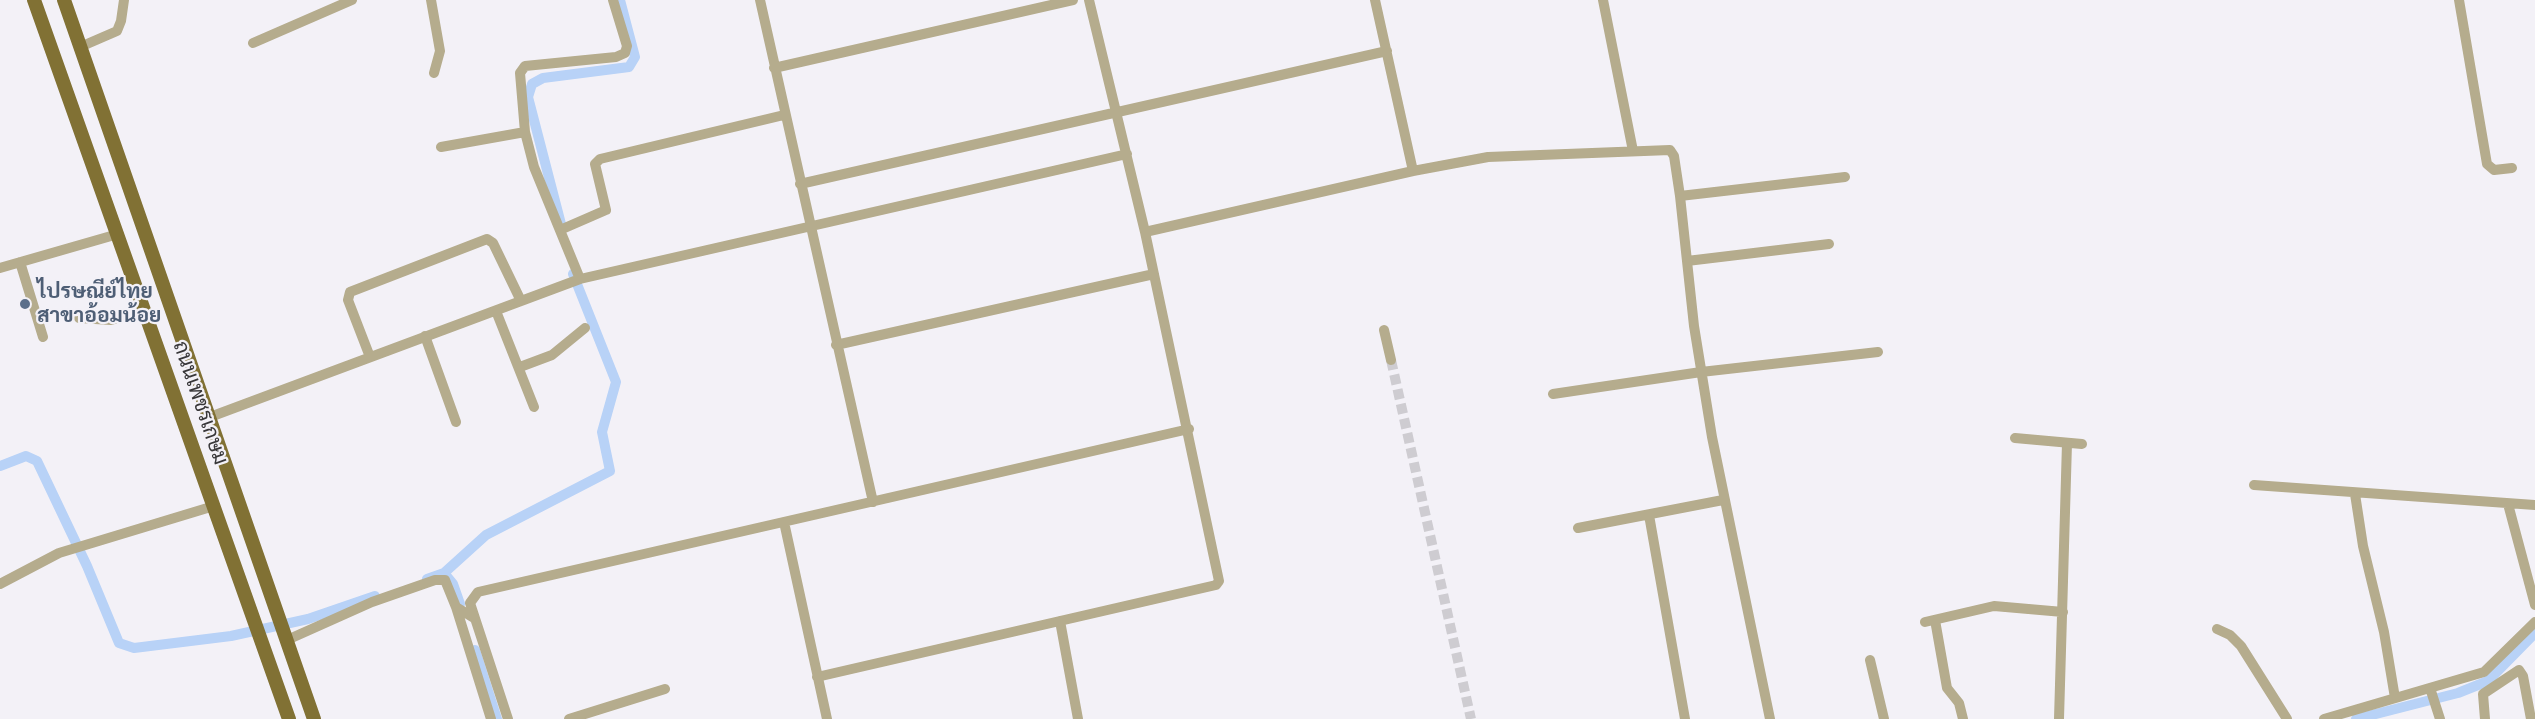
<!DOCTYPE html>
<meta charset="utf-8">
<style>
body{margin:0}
canvas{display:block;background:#f3f1f7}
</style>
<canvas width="2535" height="719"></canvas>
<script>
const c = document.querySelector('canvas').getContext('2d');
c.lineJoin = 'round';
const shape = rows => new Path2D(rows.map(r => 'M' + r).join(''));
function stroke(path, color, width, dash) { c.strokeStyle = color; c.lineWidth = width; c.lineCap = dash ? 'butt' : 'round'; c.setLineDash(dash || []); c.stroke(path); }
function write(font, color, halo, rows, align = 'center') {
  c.font = font + ' "PT Sans Narrow",Sarabun,sans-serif'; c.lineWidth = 4.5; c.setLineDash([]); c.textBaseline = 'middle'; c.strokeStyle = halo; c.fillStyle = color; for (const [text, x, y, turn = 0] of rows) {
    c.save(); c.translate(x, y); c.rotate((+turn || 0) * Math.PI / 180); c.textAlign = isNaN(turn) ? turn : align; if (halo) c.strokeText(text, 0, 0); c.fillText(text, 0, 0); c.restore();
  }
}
const canal = shape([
 [561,224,528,97,532,84,543,78,629,67,635,57,620,0],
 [0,466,26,456,37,461,87,566,119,643,134,648,231,636,308,619,375,596],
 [444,573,453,584,460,604],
 [427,579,444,573,486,535,610,471,602,432,616,382,573,274],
 [475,650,497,719],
 [2356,719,2458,693,2488,681,2535,633]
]);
const minorTunnel = shape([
 [1391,360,1471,719]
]);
const minor = shape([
 [431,0,440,51,434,73],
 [760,0,873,502],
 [1375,0,1413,171],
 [1603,0,1633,151],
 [2459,0,2487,164,2494,170,2512,168],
 [253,43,352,0],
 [80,47,117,31,121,21,124,0],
 [774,68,1073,0],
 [441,147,525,132],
 [800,184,1387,51],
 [1680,196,1845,177],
 [560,230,606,210,595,164,600,159,784,115],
 [1145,232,1413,171,1488,157,1670,150,1674,156,1680,196,1694,326,1712,437,1770,719],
 [1687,261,1829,244],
 [20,262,43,337],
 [0,268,118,234],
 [580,279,534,167,525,132,520,73,525,66,616,57,625,53,627,46,613,0],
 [496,311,534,407],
 [79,318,111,320,144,308],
 [1384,330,1391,360],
 [425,336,456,422],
 [836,345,1154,274],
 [370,357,348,300,350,292,487,239,493,243,521,301],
 [520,367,552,355,585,328],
 [1553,394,1701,372,1878,352],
 [210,417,580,279,1127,154],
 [2015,438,2082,444],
 [2254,485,2535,505],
 [2355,494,2363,546,2384,632,2395,698],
 [2508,504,2535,605],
 [1649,515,1685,719],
 [784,522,827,719],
 [1578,528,1723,500],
 [0,584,59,553,214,506],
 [456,607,491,719],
 [1935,620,1947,688,1959,703,1963,719],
 [1060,621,1078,719],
 [1925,622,1994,606,2063,612],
 [2217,629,2230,635,2241,646,2287,719],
 [287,640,372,602,435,580,445,580,456,607,474,618],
 [1870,660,1884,719],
 [817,677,1216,585,1219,581,1145,232,1089,0],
 [2430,688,2440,719],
 [508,719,470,603,478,592,1189,429],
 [569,719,665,689],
 [2059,719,2067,443],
 [2324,719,2484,672,2535,622],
 [2485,719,2483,694,2519,670,2523,676,2531,719]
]);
const major = shape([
 [34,0,289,719],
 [64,0,314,719]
]);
const markers = [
 [25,304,6,"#5c6f8a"]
];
const serviceNames = [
 ["ไปรษณีย์ไทย",37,292],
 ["สาขาอ้อมน้อย",37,316]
];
const streetNames = [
 ["ถนนเพชรเกษม",200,403,71]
];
stroke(canal, '#b8d2f7', 10);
stroke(minorTunnel, '#ceccd1', 10, [10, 5]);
stroke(minor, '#b5ac8d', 10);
stroke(major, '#817134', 14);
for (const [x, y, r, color] of markers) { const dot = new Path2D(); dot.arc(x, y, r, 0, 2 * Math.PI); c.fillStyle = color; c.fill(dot); stroke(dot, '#f3f1f7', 2); }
write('bold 21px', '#4e5e75', '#f3f1f7', serviceNames, 'left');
write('21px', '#383739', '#f3f1f7', streetNames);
</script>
